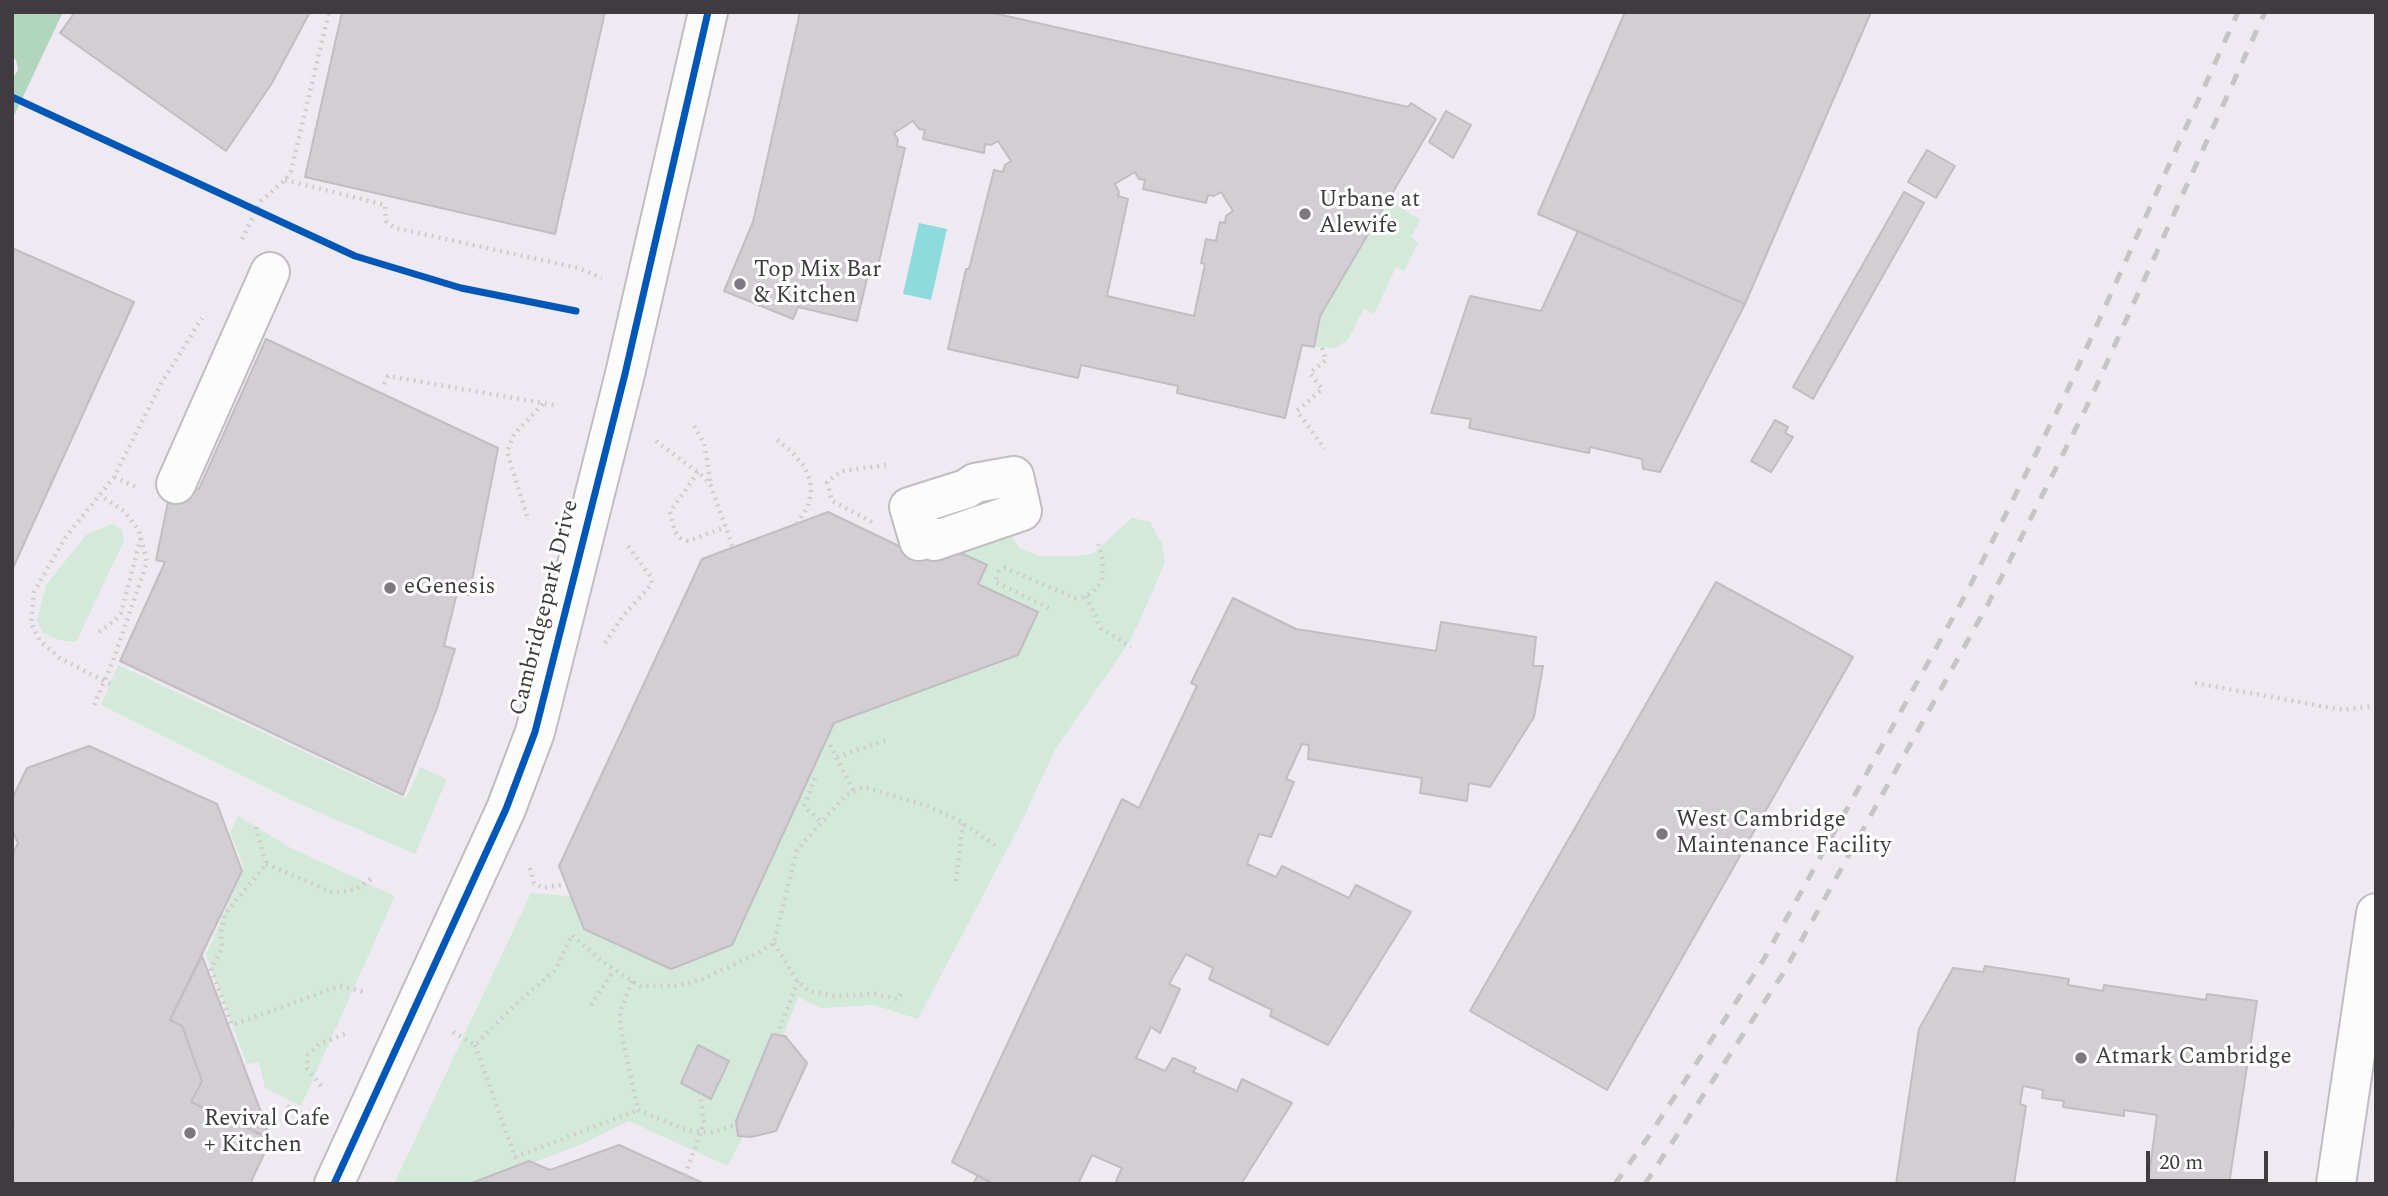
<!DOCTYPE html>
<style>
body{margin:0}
#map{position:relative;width:2388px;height:1196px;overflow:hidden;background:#efeaf2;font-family:Spectral,serif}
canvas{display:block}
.frame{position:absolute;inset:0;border:14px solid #3f3b41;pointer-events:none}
.scale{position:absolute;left:2146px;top:1151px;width:122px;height:32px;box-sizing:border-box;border:4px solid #3f3b41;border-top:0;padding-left:9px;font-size:21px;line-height:24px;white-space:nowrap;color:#3f3b41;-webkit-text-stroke:5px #fff;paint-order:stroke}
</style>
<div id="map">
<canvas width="2388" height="1196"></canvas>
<div class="frame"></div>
<div class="scale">20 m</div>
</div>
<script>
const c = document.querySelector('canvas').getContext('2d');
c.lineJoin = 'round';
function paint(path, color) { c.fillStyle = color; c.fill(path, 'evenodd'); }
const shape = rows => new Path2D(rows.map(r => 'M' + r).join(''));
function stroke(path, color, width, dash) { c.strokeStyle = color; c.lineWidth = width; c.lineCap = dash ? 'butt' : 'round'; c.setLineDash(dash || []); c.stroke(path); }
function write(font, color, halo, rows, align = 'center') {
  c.font = font + ' Spectral,serif'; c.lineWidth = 6; c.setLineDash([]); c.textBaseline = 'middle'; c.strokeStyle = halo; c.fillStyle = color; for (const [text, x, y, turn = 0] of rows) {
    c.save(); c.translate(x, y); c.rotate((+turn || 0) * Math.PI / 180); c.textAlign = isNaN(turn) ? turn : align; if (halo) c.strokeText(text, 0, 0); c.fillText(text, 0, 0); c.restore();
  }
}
const green = shape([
 [1390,201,1420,220,1411,237,1418,243,1404,271,1396,267,1374,314,1364,309,1348,339,1336,348,1314,347,1320,316],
 [1132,518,1150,522,1162,544,1165,562,1152,593,1130,641,1055,750,1021,823,918,1019,874,1005,821,1008,798,997,742,1139,727,1166,629,1121,582,1144,477,1184,394,1184,531,893,571,896,584,929,671,969,732,945,834,723,1018,655,1038,612,978,584,987,566,934,541,1004,528,1020,548,1038,556,1075,556,1092,554],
 [112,524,122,530,124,541,76,642,59,640,42,632,37,620,46,585,86,535],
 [118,665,406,799,420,767,447,779,415,854,295,802,101,705],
 [238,816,291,848,395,896,301,1106,265,1088,259,1062,247,1064,206,955,244,867,230,833]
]);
const forest = shape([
 [12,12,63,12,13,118,12,79,18,70,16,60,12,57]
]);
const water = shape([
 [919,223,947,229,931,300,903,294]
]);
const building = shape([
 [75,12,310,12,272,83,226,151,60,33,75,12],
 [342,12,605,12,555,234,305,177,342,12],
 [800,12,989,12,1408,107,1411,103,1436,119,1320,316,1314,347,1302,345,1285,418,1177,393,1178,386,1081,365,1078,378,948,349,966,269,969,269,994,170,1003,172,1005,165,1011,161,998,141,991,145,985,144,984,153,923,139,925,130,919,129,913,121,894,133,898,140,897,146,905,148,876,275,868,274,857,321,798,307,793,319,724,291,753,222,800,12],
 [1135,172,1139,179,1145,180,1143,189,1206,203,1208,195,1214,196,1221,192,1233,211,1226,216,1225,223,1220,222,1216,241,1206,239,1201,263,1205,264,1194,316,1107,296,1128,199,1118,196,1119,192,1115,184,1135,172],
 [1625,12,1871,12,1745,304,1538,214,1625,12],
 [1446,111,1471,125,1453,158,1429,142,1446,111],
 [1927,150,1955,166,1936,198,1908,182,1927,150],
 [1904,192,1924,203,1813,399,1793,387,1904,192],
 [1578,231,1745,304,1660,472,1643,469,1642,459,1590,447,1589,453,1469,428,1471,419,1431,413,1470,296,1541,311,1578,231],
 [12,248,134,302,12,570,12,248],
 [266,339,498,448,469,595,457,593,444,646,455,649,437,708,403,795,120,661,165,562,156,560,172,483,199,489,266,339],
 [1775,420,1788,427,1785,433,1793,437,1771,472,1751,461,1775,420],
 [828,512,928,560,937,542,987,565,978,584,1038,612,1018,655,834,723,732,945,671,969,584,929,559,866,702,559,828,512],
 [1716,582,1853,657,1607,1090,1470,1011,1716,582],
 [1233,598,1296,629,1436,651,1441,622,1536,637,1533,666,1543,666,1534,717,1490,787,1469,783,1467,801,1420,793,1422,778,1308,759,1309,745,1302,744,1286,779,1294,782,1271,837,1259,834,1247,864,1276,877,1282,866,1349,898,1356,885,1411,912,1328,1045,1270,1016,1272,1010,1209,979,1213,968,1186,954,1169,984,1180,989,1160,1033,1151,1027,1136,1058,1165,1071,1173,1058,1196,1068,1193,1072,1237,1091,1242,1079,1292,1103,1241,1184,1122,1184,1116,1181,1122,1168,1092,1155,1078,1184,994,1184,952,1162,1122,799,1139,808,1197,686,1191,683,1233,598],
 [89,746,217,804,242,871,170,1020,182,1026,202,1081,191,1102,271,1139,250,1184,12,1184,12,1130,14,1125,12,1120,12,856,18,843,12,830,12,799,27,768,89,746],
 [202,956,243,1064,271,1139,191,1102,202,1081,182,1026,170,1020,202,956],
 [1985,966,2069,979,2068,985,2103,991,2104,985,2206,1000,2207,994,2257,1001,2229,1184,2148,1183,2157,1115,2124,1110,2124,1116,2063,1107,2064,1101,2042,1098,2043,1090,2023,1086,2020,1104,2026,1106,2014,1184,1896,1184,1919,1029,1953,968,1983,972,1985,966],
 [772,1034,785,1036,807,1063,776,1131,751,1137,738,1136,736,1121,772,1034],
 [698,1045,729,1061,711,1099,681,1083,698,1045],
 [619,1145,705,1184,469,1184,529,1161,550,1170,619,1145],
 [978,1175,994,1184,973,1184,978,1175]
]);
const path = shape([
 [285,180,385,205,386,221,395,228,578,268,602,278],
 [242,239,261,201,285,180,291,171,329,12],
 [1322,348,1326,360,1310,373,1322,389,1297,411,1325,449],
 [384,384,388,376,554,405],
 [694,426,704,443,711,485],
 [777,440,791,451,804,466,810,480,811,493,808,506,797,524],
 [656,441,704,477,711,486,733,548],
 [698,472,670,512,675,532,680,538,688,541,726,527],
 [114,477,138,488],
 [527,516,507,452,514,434,543,404],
 [872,522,832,501,827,482,842,471,886,465],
 [1086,596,1101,628,1131,647],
 [1049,608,995,582,999,571,1005,568,1075,598,1083,597,1093,592,1102,580,1103,560,1098,544],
 [99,632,114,621,121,613,141,537],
 [605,643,623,616,652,584,651,577,627,545],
 [2195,683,2343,710,2373,706],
 [110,684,60,658,40,641,31,623,34,592,65,538,114,477,162,382,202,318],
 [94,705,113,661,147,562,139,531,125,512,100,495],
 [830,745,854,792],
 [837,757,887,740],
 [815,778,804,806,822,823],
 [256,827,266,864,225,914,221,932,222,948,211,969,232,1025,340,986,364,992],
 [266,864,334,893,356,889,371,879],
 [530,868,534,883,542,888,563,885],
 [956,881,963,823],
 [774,943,796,979,808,991,835,996,874,994,898,999,903,990],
 [632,981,620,1012,621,1031,638,1110,686,1130,710,1133,735,1125],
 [591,1005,614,970],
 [453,1032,475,1045,515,1005,556,969,572,935,603,962,640,986,676,986,703,979,756,954,774,943,797,850,847,794,864,787,927,806,958,820,999,848],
 [777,1035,798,981],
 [475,1045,518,1165],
 [321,1086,307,1068,308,1055,319,1044,345,1034],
 [287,1106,307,1116],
 [515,1157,638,1110],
 [685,1175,704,1123,700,1093]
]);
const minor = shape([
 [1014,476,1022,511,934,541,933,537,919,541,909,507,966,489,975,483,1014,476],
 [176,484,270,272],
 [334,1184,506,809,535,732,625,374,708,12],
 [2336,1184,2376,913]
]);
const rail = shape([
 [1615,1184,1651,1133,1764,959,1967,592,2068,389,2238,12],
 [1645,1184,1784,972,1988,604,2090,400,2265,12]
]);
const cycleway = shape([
 [12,97,355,256,461,288,576,311],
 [334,1184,506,809,535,732,625,374,708,12]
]);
const markers = [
 [1305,214,7,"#7d787f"],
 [740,284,7,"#7d787f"],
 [390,588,7,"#7d787f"],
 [1662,834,7,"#7d787f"],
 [2081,1058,7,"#7d787f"],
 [190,1133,7,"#7d787f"]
];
const poiNames = [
 ["Urbane at",1319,201],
 ["Alewife",1319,227],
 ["Top Mix Bar",754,271],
 ["& Kitchen",754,297],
 ["eGenesis",404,588],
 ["West Cambridge",1676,821],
 ["Maintenance Facility",1676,847],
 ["Atmark Cambridge",2095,1058],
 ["Revival Cafe",204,1120],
 ["+ Kitchen",204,1146]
];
const streetNames = [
 ["Cambridgepark Drive",546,608,-76]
];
paint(green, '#d3e9da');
paint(forest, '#b2d6bd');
paint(water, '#8edbde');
paint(building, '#d2ced4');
stroke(building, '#c0bdc3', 2);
stroke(minor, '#c0bcc2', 42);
stroke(path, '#cfcccf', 4.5, [2, 5]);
stroke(minor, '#fdfcfd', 38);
stroke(rail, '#c5c5c6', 5, [12, 12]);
stroke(cycleway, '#0057b8', 7);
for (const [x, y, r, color] of markers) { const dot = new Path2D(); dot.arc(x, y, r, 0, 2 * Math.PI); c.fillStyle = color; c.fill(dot); stroke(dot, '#fff', 2.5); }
write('23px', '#3f3b41', '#fff', poiNames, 'left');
write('23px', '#3f3b41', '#fff', streetNames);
</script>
